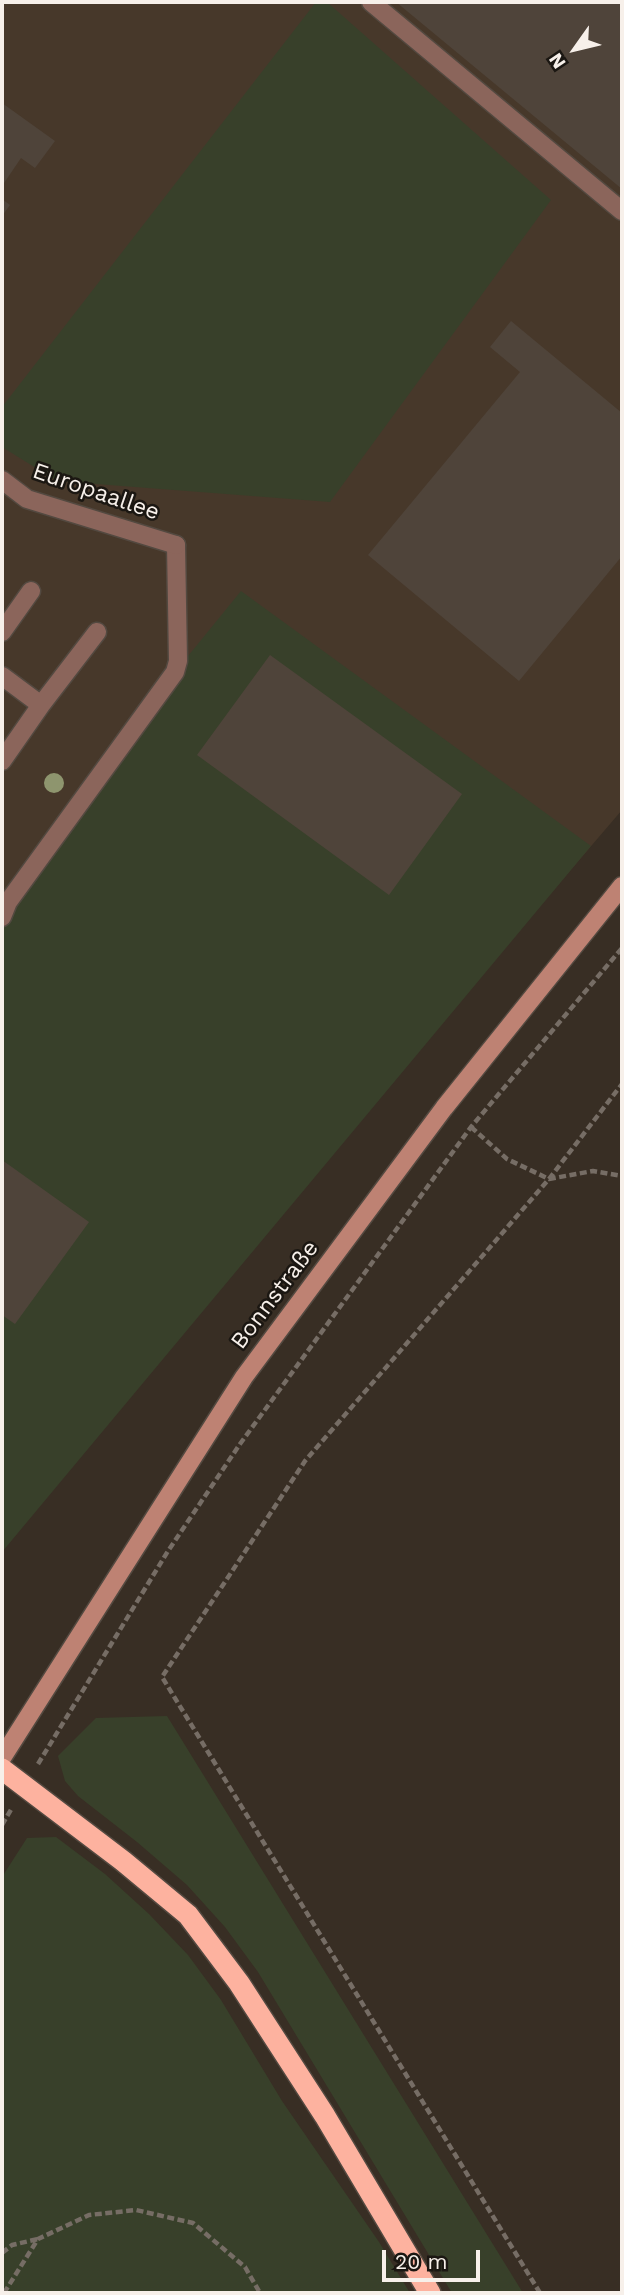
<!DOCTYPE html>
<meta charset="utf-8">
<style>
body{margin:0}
#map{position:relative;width:624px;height:2295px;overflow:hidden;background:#382e24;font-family:"Work Sans",sans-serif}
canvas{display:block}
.frame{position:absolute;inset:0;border:4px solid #f7f0ea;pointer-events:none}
.north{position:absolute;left:540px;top:14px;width:70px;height:70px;-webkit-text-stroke:5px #1b1712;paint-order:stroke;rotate:236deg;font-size:19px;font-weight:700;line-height:28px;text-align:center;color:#f7f0ea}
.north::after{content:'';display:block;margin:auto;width:24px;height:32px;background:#f7f0ea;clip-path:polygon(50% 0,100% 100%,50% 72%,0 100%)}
.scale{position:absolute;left:382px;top:2250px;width:98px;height:32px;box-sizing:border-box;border:4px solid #f7f0ea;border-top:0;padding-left:9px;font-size:21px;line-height:24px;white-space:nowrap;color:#f7f0ea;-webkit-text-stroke:5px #1b1712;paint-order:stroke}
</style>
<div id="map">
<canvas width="624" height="2295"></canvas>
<div class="frame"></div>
<div class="north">N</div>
<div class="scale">20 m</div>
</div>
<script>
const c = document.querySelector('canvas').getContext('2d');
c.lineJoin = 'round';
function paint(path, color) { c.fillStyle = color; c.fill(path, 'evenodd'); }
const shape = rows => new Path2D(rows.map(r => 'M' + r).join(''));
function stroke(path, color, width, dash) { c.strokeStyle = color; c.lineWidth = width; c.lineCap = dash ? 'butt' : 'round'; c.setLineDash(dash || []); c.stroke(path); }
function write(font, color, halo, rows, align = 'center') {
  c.font = font + ' "Work Sans",sans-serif'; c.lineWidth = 5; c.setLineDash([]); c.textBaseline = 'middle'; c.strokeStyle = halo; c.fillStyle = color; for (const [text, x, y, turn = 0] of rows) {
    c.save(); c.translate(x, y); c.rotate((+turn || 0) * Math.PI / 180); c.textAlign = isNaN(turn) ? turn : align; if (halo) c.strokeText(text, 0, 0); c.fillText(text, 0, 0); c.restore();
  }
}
const built = shape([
 [2,2,622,2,622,810,234,1263,2,1549]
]);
const green = shape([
 [316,2,327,2,551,200,330,502,57,481,2,447,2,407],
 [241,591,591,846,2,1552,2,917,175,672],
 [167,1716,523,2293,452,2293,258,1972,225,1927,187,1885,137,1842,78,1796,65,1781,58,1756,96,1718],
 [56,1837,105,1874,149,1914,188,1955,221,2000,282,2101,379,2242,410,2293,2,2293,2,1877,27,1838]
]);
const building = shape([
 [396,2,622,2,622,189],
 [2,103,55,141,35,168,21,158,2,186],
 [2,199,10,205,2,216],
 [511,321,622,413,622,556,519,681,368,555,520,372,490,347],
 [270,655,462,794,389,895,197,755],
 [2,1160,89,1222,15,1324,2,1315]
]);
const path = shape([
 [471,1127,507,1159,549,1179,593,1171,622,1176],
 [38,1764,168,1551,240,1444,471,1127,622,948],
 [2,1825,12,1808],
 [2,2253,12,2245,38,2239],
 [4,2293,38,2239,89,2215,136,2210,193,2223,245,2267,260,2293],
 [540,2293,162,1677,305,1461,549,1179,622,1084]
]);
const lane = shape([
 [371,2,622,211],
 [2,632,31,591],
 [2,676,41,705,2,761],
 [41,705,97,632],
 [2,917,8,902,175,672,178,661,176,545]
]);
const street = shape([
 [2,480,27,499,176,545]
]);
const secondary = shape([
 [2,1758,244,1377,444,1108,622,886]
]);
const highway = shape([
 [2,1769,123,1861,188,1915,239,1983,325,2116,430,2293]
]);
const trees = [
 [54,783]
];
const streetNames = [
 ["Europaallee",96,492,19],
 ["Bonnstraße",275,1295,-53]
];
paint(built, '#47382a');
paint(green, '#38402a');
paint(building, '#4f443a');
stroke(lane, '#534940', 21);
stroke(street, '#534940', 21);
stroke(secondary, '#534940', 21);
stroke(highway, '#534940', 24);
stroke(path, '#766d65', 4.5, [7, 3.5]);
stroke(lane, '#8b655b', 18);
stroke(street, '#8b655b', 18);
stroke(secondary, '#be8273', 18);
stroke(highway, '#fdb29f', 21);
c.fillStyle = '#8e956e';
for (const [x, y] of trees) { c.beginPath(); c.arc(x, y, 10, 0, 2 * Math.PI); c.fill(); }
write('23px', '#f7f0ea', '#1b1712', streetNames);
</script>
